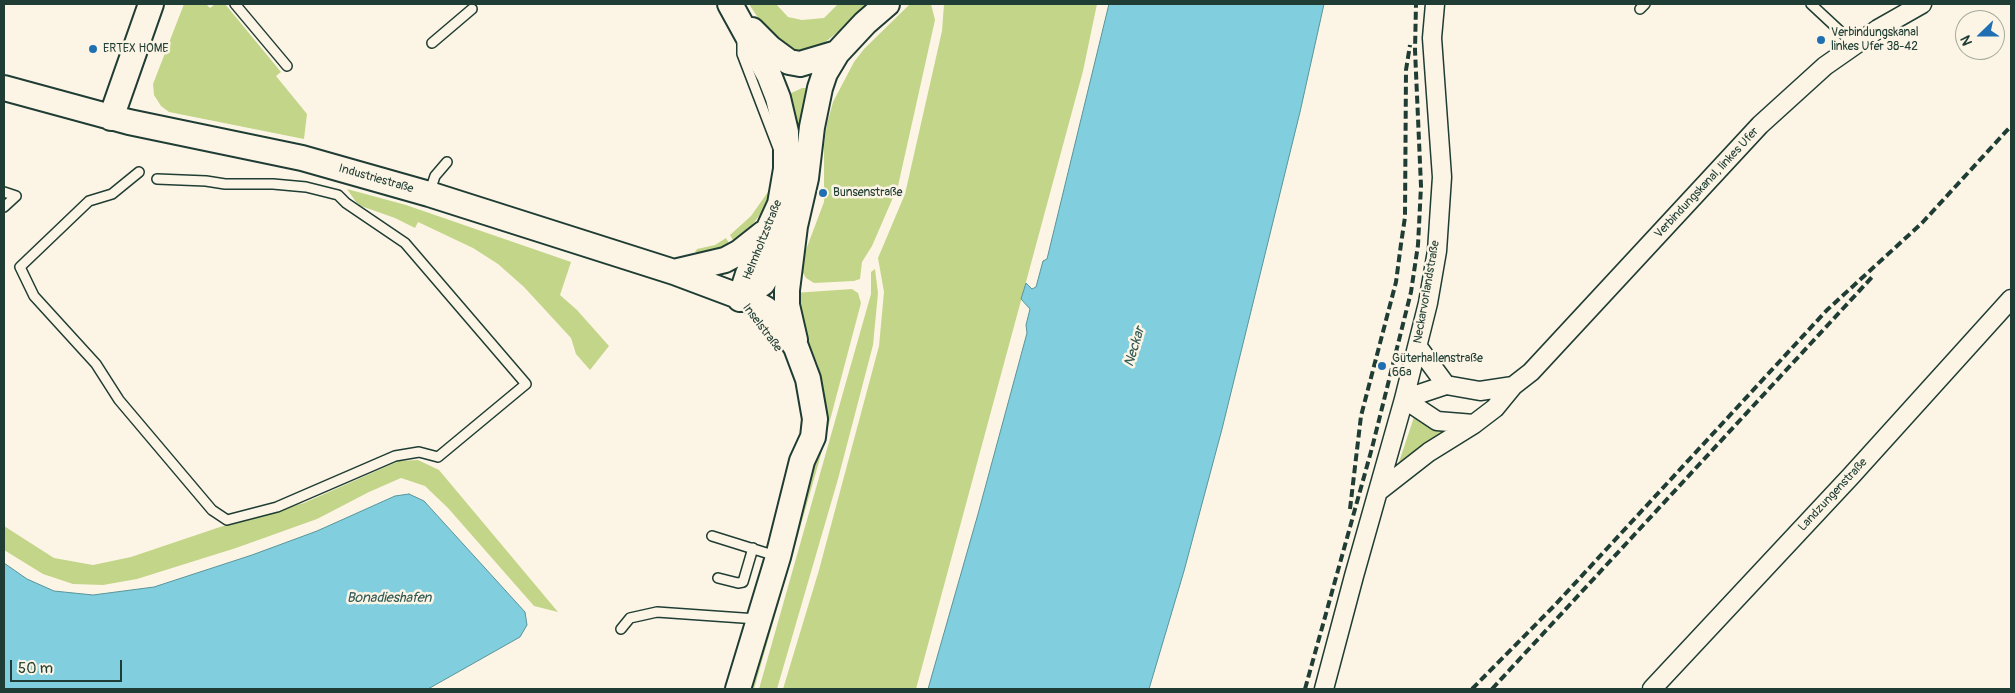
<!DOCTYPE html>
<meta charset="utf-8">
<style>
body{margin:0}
#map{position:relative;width:2015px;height:693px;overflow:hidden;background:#fcf5e5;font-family:Pangolin,sans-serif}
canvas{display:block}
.frame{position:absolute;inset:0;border:5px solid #1f3d34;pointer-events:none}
.north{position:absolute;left:1955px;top:10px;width:50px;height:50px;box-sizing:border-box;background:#fcf5e5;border:1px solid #a4ab9e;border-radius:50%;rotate:248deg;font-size:14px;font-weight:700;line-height:20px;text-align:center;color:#1f3d34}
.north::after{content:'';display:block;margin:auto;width:18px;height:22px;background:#1f6fb2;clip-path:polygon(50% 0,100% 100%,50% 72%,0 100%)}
.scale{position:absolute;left:10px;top:660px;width:112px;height:22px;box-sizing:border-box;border:2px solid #1f3d34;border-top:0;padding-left:6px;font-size:15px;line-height:18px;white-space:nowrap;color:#1f3d34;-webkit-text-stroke:4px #fcf5e5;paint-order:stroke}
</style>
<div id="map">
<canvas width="2015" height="693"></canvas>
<div class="frame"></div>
<div class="north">N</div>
<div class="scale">50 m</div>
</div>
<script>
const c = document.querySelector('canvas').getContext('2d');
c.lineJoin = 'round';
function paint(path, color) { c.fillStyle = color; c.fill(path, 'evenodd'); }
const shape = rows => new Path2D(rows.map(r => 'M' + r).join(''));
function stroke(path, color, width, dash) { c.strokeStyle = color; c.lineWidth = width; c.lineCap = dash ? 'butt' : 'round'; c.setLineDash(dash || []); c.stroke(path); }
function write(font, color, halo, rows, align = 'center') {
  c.font = font + ' Pangolin,sans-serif'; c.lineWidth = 5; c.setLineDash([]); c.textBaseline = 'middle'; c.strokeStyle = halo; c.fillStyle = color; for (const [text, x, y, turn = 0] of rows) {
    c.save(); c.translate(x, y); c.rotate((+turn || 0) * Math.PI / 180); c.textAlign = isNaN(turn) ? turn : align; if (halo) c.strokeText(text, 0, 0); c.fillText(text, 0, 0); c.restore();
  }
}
const green = shape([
 [184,4,206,4,210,8,215,4,225,4,281,72,276,76,307,114,304,139,169,112,161,106,154,95,153,84],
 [749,4,776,4,788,17,802,20,824,18,838,4,873,4,819,47,794,55,771,38],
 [910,4,931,4,935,20,898,186,872,246,862,262,860,279,854,281,814,283,806,278,802,271,804,255,824,202,824,145,827,124,833,102,854,62,864,49],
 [944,4,1097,4,1083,71,916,689,783,689,819,570,879,346,884,292,878,258,905,194,942,31],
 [802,88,813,88,773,242,787,95],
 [347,189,406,205,571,262,560,295,577,310,609,346,590,370,576,354,571,338,524,287,498,264,473,248,418,222,415,228,395,218,361,206,356,202],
 [770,189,770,193,762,212,746,233,734,242,730,235,751,216],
 [726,238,730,245,723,248,706,253,695,252,697,249,715,245],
 [875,269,878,293,873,345,838,479,777,689,759,689,871,294,871,272],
 [852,289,858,293,861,303,820,458,754,689,748,689,824,407,818,365,804,334,794,293],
 [1417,415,1452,429,1402,463,1399,462,1414,417],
 [418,460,439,470,558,612,534,606,448,508,425,486,401,478,369,492,317,519,236,548,137,579,103,585,73,584,43,574,4,550,4,526,54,558,93,565,131,557,220,527,304,503,399,461]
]);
const water = shape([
 [1109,4,1324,4,1300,112,1222,429,1184,571,1149,689,928,689,978,514,1027,333,1026,325,1030,309,1021,299,1026,283,1032,289,1036,287,1043,261,1047,259,1109,4],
 [409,494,424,501,525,612,527,625,520,637,428,689,4,689,4,563,27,579,54,591,93,595,154,587,252,555,317,531,395,496,409,494]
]);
const lane = shape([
 [235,4,287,66],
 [1811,4,1855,45],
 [1640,9,1645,4],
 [742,40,742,54,778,148],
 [432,43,472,9],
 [139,172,112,194,89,201,20,267,34,296,96,364,119,400,212,510,227,520,277,507,395,456,419,452,438,457,526,384,405,243,346,203,338,195,306,187,273,184,225,184,206,181,157,179],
 [4,192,16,196],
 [429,194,435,176,447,162],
 [4,207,16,196],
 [712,536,776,556],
 [718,578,738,583,743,582,753,548],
 [621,629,630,618,657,612,757,619]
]);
const street = shape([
 [1418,347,1446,385],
 [1404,399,1446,385,1480,391,1513,386],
 [1404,399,1437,421,1474,424],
 [1379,491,1429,452,1474,424,1495,408,1513,386,1531,372,1760,125,1825,66,1878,29,1922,4],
 [1324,689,1354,576,1404,399,1428,303,1437,251,1442,177,1432,38,1435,4],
 [1652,689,1851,476,2011,299]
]);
const secondary = shape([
 [730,4,769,75,778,98,786,132,786,169,780,204,748,274,740,299],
 [752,30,770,48,789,62,800,64,837,53],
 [4,88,129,122,302,158,429,194,674,272,754,302,766,309,780,324,796,347,808,379,815,419,813,437,802,461,778,557,738,689],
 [111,118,151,4],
 [674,272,725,260,740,252,764,233],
 [740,299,763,283,789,236],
 [795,340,787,305,787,290,795,226,806,178,812,127,820,88,825,73,837,53,865,23,887,4]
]);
const rail = shape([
 [1350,509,1361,416,1396,282,1401,244,1405,217,1406,70,1410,45],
 [1305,689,1372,448,1411,292,1418,245,1421,186,1415,50,1416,4],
 [1472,689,1554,606,1827,310,1922,223,2011,126],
 [1492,689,1873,276]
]);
const markers = [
 [1821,40,5,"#1f6fb2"],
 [93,49,5,"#1f6fb2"],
 [823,193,5,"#1f6fb2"],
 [1382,366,5,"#1f6fb2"]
];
const poiNames = [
 ["Verbindungskanal",1831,33],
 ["linkes Ufer 38-42",1831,47],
 ["ERTEX HOME",103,49],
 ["Bunsenstraße",833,193],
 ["Güterhallenstraße",1392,359],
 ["66a",1392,373]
];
const streetNames = [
 ["Industriestraße",376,179,16],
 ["Verbindungskanal, linkes Ufer",1707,183,-47],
 ["Helmholtzstraße",763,240,-68],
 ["Neckarvorlandstraße",1427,292,-80],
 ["Inselstraße",762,328,53],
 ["Landzungenstraße",1833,495,-47]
];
const waterNames = [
 ["Neckar",1135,347,-73],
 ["Bonadieshafen",389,598]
];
paint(green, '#c3d589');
paint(water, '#80cede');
stroke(water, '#59949a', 1);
stroke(lane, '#1f3d34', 12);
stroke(street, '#1f3d34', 21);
stroke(secondary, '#1f3d34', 28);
stroke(lane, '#fcf5e5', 9);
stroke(street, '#fcf5e5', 18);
stroke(secondary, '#fcf5e5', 24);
stroke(rail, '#1f3d34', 4, [8, 4]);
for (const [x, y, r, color] of markers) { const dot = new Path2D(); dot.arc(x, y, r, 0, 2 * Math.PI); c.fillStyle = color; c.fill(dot); stroke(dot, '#fcf5e5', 2); }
write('12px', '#1f3d34', '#fcf5e5', poiNames, 'left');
write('12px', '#1f3d34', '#fcf5e5', streetNames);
write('italic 14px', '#325a56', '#fcf5e5', waterNames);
</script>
